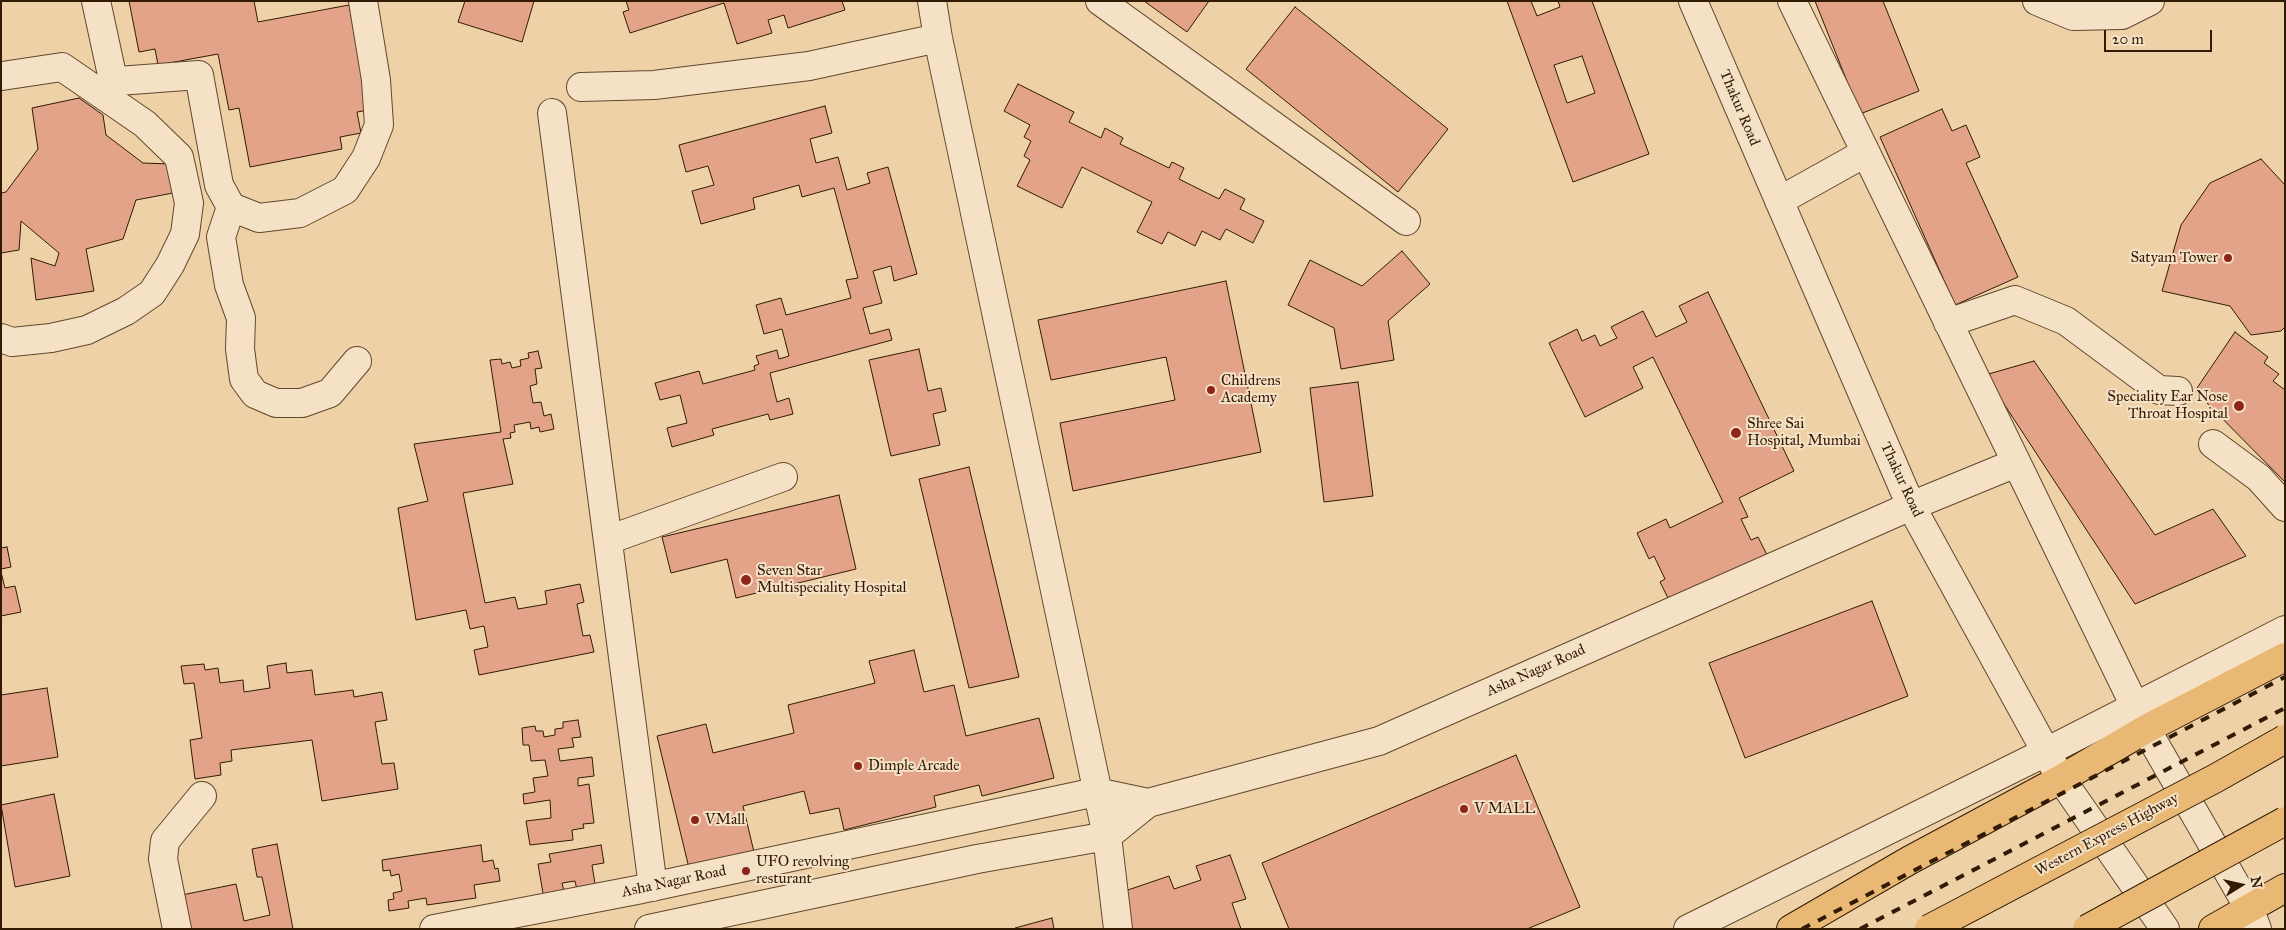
<!DOCTYPE html>
<style>
body{margin:0}
#map{position:relative;width:2286px;height:930px;overflow:hidden;background:#efd1a7;font-family:"IM FELL Great Primer",serif}
canvas{display:block}
.frame{position:absolute;inset:0;border:2px solid #311b04;pointer-events:none}
.north{position:absolute;left:2216px;top:860px;width:50px;height:50px;-webkit-text-stroke:4px #f5e1c6;paint-order:stroke;rotate:80deg;font-size:14px;font-weight:700;line-height:20px;text-align:center;color:#311b04}
.north::after{content:'';display:block;margin:auto;width:18px;height:22px;background:#311b04;clip-path:polygon(50% 0,100% 100%,50% 72%,0 100%)}
.scale{position:absolute;left:2104px;top:30px;width:108px;height:22px;box-sizing:border-box;border:2px solid #311b04;border-top:0;padding-left:6px;font-size:15px;line-height:18px;white-space:nowrap;color:#311b04;-webkit-text-stroke:4px #f5e1c6;paint-order:stroke}
</style>
<div id="map">
<canvas width="2286" height="930"></canvas>
<div class="frame"></div>
<div class="north">N</div>
<div class="scale">20 m</div>
</div>
<script>
const c = document.querySelector('canvas').getContext('2d');
c.lineJoin = 'round';
function paint(path, color) { c.fillStyle = color; c.fill(path, 'evenodd'); }
const shape = rows => new Path2D(rows.map(r => 'M' + r).join(''));
function stroke(path, color, width, dash) { c.strokeStyle = color; c.lineWidth = width; c.lineCap = dash ? 'butt' : 'round'; c.setLineDash(dash || []); c.stroke(path); }
function write(font, color, halo, rows, align = 'center') {
  c.font = font + ' "IM FELL Great Primer",serif'; c.lineWidth = 4; c.setLineDash([]); c.textBaseline = 'middle'; c.strokeStyle = halo; c.fillStyle = color; for (const [text, x, y, turn = 0] of rows) {
    c.save(); c.translate(x, y); c.rotate((+turn || 0) * Math.PI / 180); c.textAlign = isNaN(turn) ? turn : align; if (halo) c.strokeText(text, 0, 0); c.fillText(text, 0, 0); c.restore();
  }
}
const building = shape([
 [129,1,254,1,258,22,349,5,369,110,357,112,361,133,340,137,342,149,250,167,239,108,229,110,218,54,158,65,155,49,139,52,129,1],
 [465,1,534,1,522,42,458,22,465,1],
 [626,1,842,1,845,10,788,28,784,15,768,20,772,33,737,44,724,3,630,33,623,12,629,10,626,1],
 [1144,1,1209,1,1187,32,1144,1],
 [1507,1,1531,1,1537,16,1560,7,1558,1,1592,1,1649,154,1573,182,1507,1],
 [1582,56,1595,93,1567,103,1554,65,1582,56],
 [1815,1,1883,1,1919,91,1860,114,1815,1],
 [1295,7,1448,129,1398,192,1246,69,1295,7],
 [1018,84,1074,112,1069,122,1101,138,1105,128,1123,138,1120,144,1169,168,1172,162,1184,168,1179,179,1219,199,1225,189,1245,199,1240,209,1264,221,1253,243,1226,229,1220,240,1202,231,1195,246,1168,232,1162,244,1137,232,1152,202,1082,167,1062,208,1017,186,1030,160,1024,156,1031,141,1024,137,1030,125,1004,111,1018,84],
 [79,98,103,115,106,135,143,163,170,164,173,193,136,200,123,239,86,249,94,291,36,300,31,258,55,266,59,253,21,221,19,250,1,253,1,193,6,192,38,149,32,108,79,98],
 [825,106,832,133,810,139,816,163,838,157,847,190,870,183,867,173,888,167,917,274,894,281,891,266,873,271,882,303,863,308,870,334,889,329,892,340,770,373,777,402,789,398,793,414,770,420,768,414,712,429,714,435,672,447,667,428,687,423,680,395,660,400,655,383,699,371,703,384,755,370,754,366,759,364,756,356,777,350,779,359,789,356,782,329,764,334,756,305,781,298,786,315,851,298,846,280,858,278,834,188,802,197,799,185,753,198,755,209,701,224,692,191,714,185,708,166,686,172,679,145,825,106],
 [1942,109,1952,131,1966,125,1980,157,1966,163,2018,277,1955,305,1880,137,1942,109],
 [2261,159,2285,185,2285,327,2281,331,2251,335,2230,306,2162,291,2181,225,2210,183,2261,159],
 [1402,251,1430,284,1388,321,1394,360,1341,369,1334,328,1288,305,1310,260,1362,286,1402,251],
 [1226,281,1261,452,1073,491,1060,423,1175,400,1166,357,1051,380,1038,320,1226,281],
 [1708,292,1794,471,1739,498,1748,517,1741,519,1751,540,1758,537,1768,557,1671,604,1660,582,1665,579,1654,556,1649,559,1637,533,1666,519,1670,528,1723,502,1653,357,1633,367,1643,388,1585,417,1549,343,1577,329,1582,341,1595,335,1600,346,1617,338,1611,327,1643,311,1656,337,1687,322,1679,306,1708,292],
 [2235,332,2268,357,2264,363,2279,374,2273,381,2285,390,2285,482,2195,391,2235,332],
 [919,349,928,391,941,388,946,411,933,414,940,445,891,456,869,360,919,349],
 [538,351,542,368,535,369,537,384,530,386,533,403,541,402,544,416,551,414,554,429,540,432,539,427,531,429,530,422,514,425,515,432,510,433,511,438,503,439,513,484,463,493,485,603,515,597,518,609,547,604,545,591,580,584,584,602,577,604,583,636,590,635,594,652,479,675,474,650,488,647,484,626,470,629,466,610,416,620,398,508,428,501,414,444,501,432,490,360,501,359,502,364,510,362,512,368,521,366,520,360,529,358,528,353,538,351],
 [2034,361,2155,535,2213,509,2246,556,2135,604,1985,375,2034,361],
 [1358,382,1373,496,1324,502,1310,388,1358,382],
 [969,467,1019,677,969,688,919,479,969,467],
 [839,495,856,569,736,598,727,559,671,573,662,537,839,495],
 [7,547,11,567,1,569,1,548,7,547],
 [1,572,5,588,15,586,21,612,1,616,1,572],
 [1872,601,1908,696,1745,758,1709,663,1872,601],
 [914,650,924,692,954,685,966,736,1039,718,1054,778,982,796,979,785,934,796,936,807,844,830,839,808,810,814,804,791,743,806,754,852,689,868,657,736,706,724,713,753,794,733,788,705,875,683,869,661,914,650],
 [286,663,287,673,312,670,315,695,353,690,354,697,382,692,387,720,375,722,382,764,394,763,398,789,322,801,312,740,231,750,232,761,220,763,221,775,195,779,190,740,202,738,194,683,184,684,181,666,204,664,205,670,218,668,220,683,243,680,244,692,270,688,267,666,286,663],
 [47,688,58,757,1,766,1,695,47,688],
 [578,720,581,737,572,738,574,747,558,749,560,761,592,757,594,776,578,778,578,786,589,784,594,823,583,824,584,828,572,830,573,840,530,845,526,821,551,818,550,800,524,804,523,794,535,792,533,778,548,776,545,760,531,761,529,745,523,745,522,728,535,726,536,731,543,731,544,737,555,735,555,729,563,728,563,722,578,720],
 [1516,755,1580,907,1527,929,1289,929,1262,863,1516,755],
 [54,794,70,876,15,887,1,805,54,794],
 [277,844,293,929,183,929,177,896,236,884,244,921,270,915,262,877,257,877,252,849,277,844],
 [481,845,483,862,493,860,495,869,498,868,500,881,474,885,476,898,427,905,426,898,408,901,409,908,389,911,388,900,394,899,393,893,402,891,399,874,391,876,390,870,383,871,382,860,481,845],
 [601,845,604,863,592,865,596,890,577,890,575,881,562,883,564,891,544,899,538,864,551,862,549,854,601,845],
 [1230,855,1246,899,1232,903,1241,929,1132,929,1119,893,1169,876,1174,889,1201,880,1196,866,1230,855],
 [1052,918,1054,929,1015,929,1015,928,1052,918]
]);
const minor = shape([
 [96,1,112,75,118,81,199,75,219,185,231,207,259,218,300,213,345,190,366,158,379,125,376,80,363,1],
 [932,1,938,38,1107,836,1118,929],
 [1100,1,1406,221],
 [1693,1,1911,506,2061,779,2165,929],
 [1792,1,2146,729,2249,908,2257,929],
 [2037,1,2073,16,2122,15,2150,1],
 [581,87,654,85,809,66,938,38],
 [552,113,653,887],
 [1779,201,1865,153],
 [231,207,221,237,229,285,241,318,240,349,244,379,255,394,276,403,302,403,330,393,357,361],
 [1948,323,2015,300,2066,321,2159,390,2178,391],
 [1,338,12,342,51,338,87,330,126,311,152,293,170,265,185,234,189,203,179,157,145,124,62,67,2,76],
 [2213,444,2259,478,2285,507],
 [608,540,783,477],
 [177,929,163,859,165,841,202,796],
 [434,929,637,890,1096,792,1148,803],
 [649,929,977,859,1107,836,1148,803,1379,741,1911,506,2016,463],
 [1688,929,2046,752,2285,630]
]);
const major = shape([
 [1791,929,1910,860,2061,779,2146,729,2285,657],
 [2213,929,2285,888]
]);
const rail = shape([
 [1802,929,2285,677],
 [1860,929,2285,708]
]);
const highwayBridge = shape([
 [1929,929,2216,778,2285,739],
 [2087,929,2285,821]
]);
const markers = [
 [2228,258,5,"#8f2418"],
 [1211,390,5,"#8f2418"],
 [2239,406,6,"#8f2418"],
 [1736,433,6,"#8f2418"],
 [746,580,6,"#8f2418"],
 [858,766,5,"#8f2418"],
 [1464,809,5,"#8f2418"],
 [695,820,5,"#8f2418"],
 [746,871,5,"#8f2418"]
];
const streetNames = [
 ["Thakur Road",1739,108,67],
 ["Thakur Road",1901,480,65],
 ["Asha Nagar Road",1536,671,-24],
 ["Western Express Highway",2107,835,-28],
 ["Asha Nagar Road",674,882,-12]
];
const poiNames = [
 ["Satyam Tower",2218,258,"right"],
 ["Childrens",1221,381],
 ["Academy",1221,398],
 ["Speciality Ear Nose",2228,397,"right"],
 ["Throat Hospital",2228,414,"right"],
 ["Shree Sai",1747,424],
 ["Hospital, Mumbai",1747,441],
 ["Seven Star",757,571],
 ["Multispeciality Hospital",757,588],
 ["Dimple Arcade",868,766],
 ["V MALL",1474,809],
 ["VMall",705,820],
 ["UFO revolving",756,862],
 ["resturant",756,879]
];
paint(building, '#e2a389');
stroke(building, '#311b04', 1);
stroke(minor, '#60482d', 30);
stroke(major, '#311b04', 30);
stroke(minor, '#f5e1c6', 28);
stroke(major, '#e8b874', 28);
stroke(rail, '#311b04', 4, [9, 9]);
stroke(highwayBridge, '#311b04', 30, []);
stroke(highwayBridge, '#e8b874', 28);
for (const [x, y, r, color] of markers) { const dot = new Path2D(); dot.arc(x, y, r, 0, 2 * Math.PI); c.fillStyle = color; c.fill(dot); stroke(dot, '#f5e1c6', 2); }
write('15px', '#311b04', '#f5e1c6', streetNames);
write('15px', '#311b04', '#f5e1c6', poiNames, 'left');
</script>
